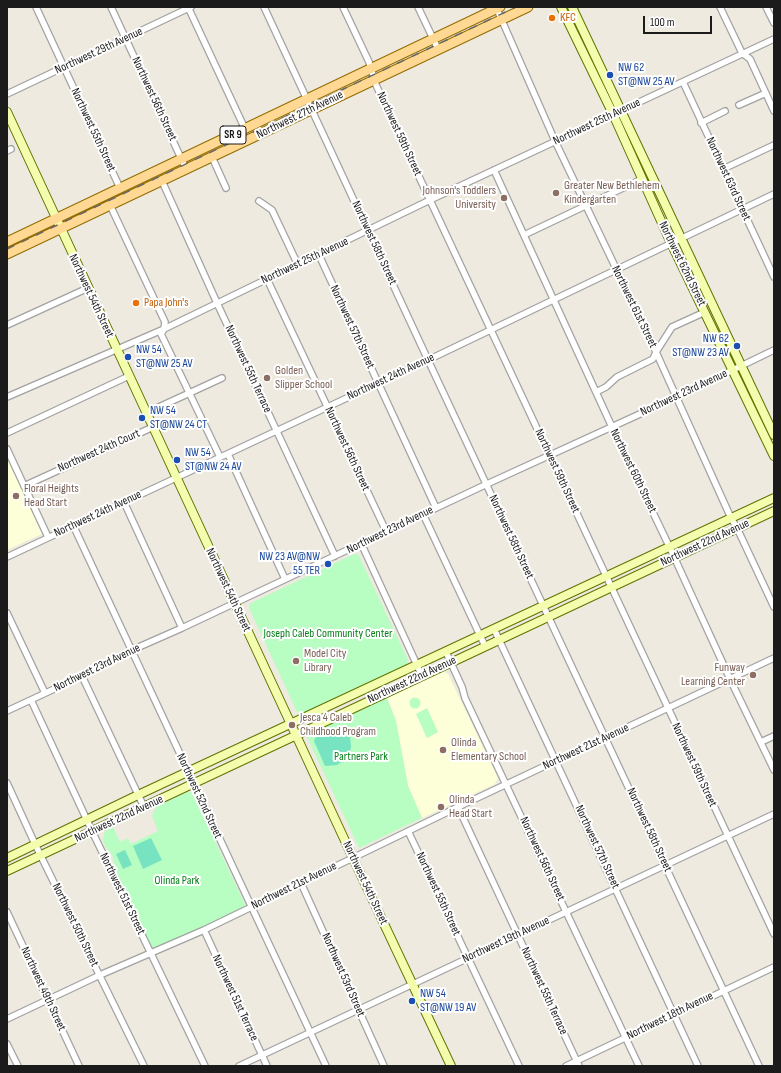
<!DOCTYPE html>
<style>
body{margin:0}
#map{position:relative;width:781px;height:1073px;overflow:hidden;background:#eeeae0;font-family:"Sofia Sans Condensed",sans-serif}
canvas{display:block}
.frame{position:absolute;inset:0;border:8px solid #1b1b1b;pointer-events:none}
.scale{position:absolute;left:643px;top:16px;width:69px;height:18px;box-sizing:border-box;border:2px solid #1b1b1b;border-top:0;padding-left:5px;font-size:12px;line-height:14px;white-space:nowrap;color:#1b1b1b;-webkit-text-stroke:3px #fff;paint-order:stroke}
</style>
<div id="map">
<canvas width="781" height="1073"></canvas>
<div class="frame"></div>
<div class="scale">100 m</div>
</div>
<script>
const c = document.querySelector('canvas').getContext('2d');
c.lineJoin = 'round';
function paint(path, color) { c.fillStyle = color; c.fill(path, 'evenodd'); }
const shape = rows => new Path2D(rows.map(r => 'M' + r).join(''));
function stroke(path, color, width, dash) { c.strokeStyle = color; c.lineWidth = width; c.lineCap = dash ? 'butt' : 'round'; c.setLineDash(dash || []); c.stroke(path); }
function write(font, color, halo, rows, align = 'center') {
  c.font = font + ' "Sofia Sans Condensed",sans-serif'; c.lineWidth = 4; c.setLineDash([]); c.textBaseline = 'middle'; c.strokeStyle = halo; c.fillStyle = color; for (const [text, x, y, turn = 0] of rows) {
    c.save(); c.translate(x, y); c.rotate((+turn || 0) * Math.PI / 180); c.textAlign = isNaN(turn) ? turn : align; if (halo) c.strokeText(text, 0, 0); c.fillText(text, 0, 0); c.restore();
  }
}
const education = shape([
 [7,458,42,534,7,550],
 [443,671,448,674,498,778,495,784,422,818,408,786,396,721,387,698]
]);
const park = shape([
 [354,554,357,554,359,556,408,660,406,666,303,714,300,714,297,712,249,608,249,605,251,603],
 '409.5 703a5.5 5.5 0 1 1 11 0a5.5 5.5 0 1 1-11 0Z',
 [387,698,396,721,408,786,422,818,359,848,307,737,311,733],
 [427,708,438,732,427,738,416,714],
 [187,792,190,792,193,795,245,904,244,908,155,949,152,949,117,874,112,855,105,846,103,840,105,831,113,827,120,842,128,838,131,844,158,831,152,816,156,807]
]);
const pitch = shape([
 [340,726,347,732,350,737,351,746,350,752,347,758,342,762,337,765,325,766,314,741,315,738],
 [151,838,162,860,143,869,133,846],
 [125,850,132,865,123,869,116,854]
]);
const minor = shape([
 [36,7,120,188],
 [111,7,186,169],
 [188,7,245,129],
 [264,7,428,360,759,1066],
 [343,7,369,62,376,85,774,934],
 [418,7,438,49],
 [496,7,555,141,656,352,731,518,737,528,774,607],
 [720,7,742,53,750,59,774,111],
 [766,7,774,23],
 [683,82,774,277],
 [7,94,191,7],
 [739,105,766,93],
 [701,123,725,111],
 [7,151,11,149],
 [212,157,226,188],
 [723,169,774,145],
 [494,170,612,427,670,548,730,679,774,770],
 [162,181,217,303,335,556],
 [259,201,272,210,298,265],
 [110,205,165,322,164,329,161,334,220,457],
 [524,235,642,179],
 [319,255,436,508],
 [267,279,386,531],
 [7,325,88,288],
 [596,392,606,387,617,377,653,359,656,352,672,327,705,312],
 [7,397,164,329,430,200,774,39],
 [146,413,222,378],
 [7,433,129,376],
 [7,449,48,537],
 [228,454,285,579],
 [24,486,153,427],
 [124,502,182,628],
 [423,514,485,646],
 [73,525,326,1066],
 [361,543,422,676],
 [7,557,428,360,774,194],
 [7,613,45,693],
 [494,629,698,1066],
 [446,652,462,687,465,698,639,1066],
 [82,676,144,807],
 [31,700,92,831,205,1066],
 [7,711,82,676,132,650,182,628,487,484,677,397,774,350],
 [761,742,774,736],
 [7,783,35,844,144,1066],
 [458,807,579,1066],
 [408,831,519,1066],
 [301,883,384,1066],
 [7,912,79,1066],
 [204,930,267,1066],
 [7,1019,100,975,204,930,458,807,774,658],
 [7,1044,18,1066],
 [239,1066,774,814],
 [566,1066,774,967]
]);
const secondary = shape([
 [561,7,613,114,671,243,774,456],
 [572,7,774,435],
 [7,112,353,858,451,1066],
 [7,858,138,795,774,498],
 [7,871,774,511]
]);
const primary = shape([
 [7,242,500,7],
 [7,254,528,7]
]);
const rail = shape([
 [7,249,516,7]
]);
const markers = [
 [552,18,4,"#e8710a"],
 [610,75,4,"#1a4fb4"],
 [556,193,4,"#8d6e63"],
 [504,198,4,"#8d6e63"],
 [136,303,4,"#e8710a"],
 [737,346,4,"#1a4fb4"],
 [128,357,4,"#1a4fb4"],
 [267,378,4,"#8d6e63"],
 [142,418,4,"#1a4fb4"],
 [177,460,4,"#1a4fb4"],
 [16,496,4,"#8d6e63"],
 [328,564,4,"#1a4fb4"],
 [296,661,4,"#8d6e63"],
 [753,675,4,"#8d6e63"],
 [292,725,4,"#8d6e63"],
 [443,750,4,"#8d6e63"],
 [441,807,4,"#8d6e63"],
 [412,1001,4,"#1a4fb4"]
];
const shields = [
 [233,135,26]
];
const shieldNames = [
 ["SR 9",233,135]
];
const foodNames = [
 ["KFC",560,18],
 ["Papa John's",144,303]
];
const streetNames = [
 ["Northwest 29th Avenue",99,51,-25],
 ["Northwest 56th Street",154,99,65],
 ["Northwest 27th Avenue",300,115,-26],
 ["Northwest 25th Avenue",597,122,-25],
 ["Northwest 55th Street",93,130,65],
 ["Northwest 59th Street",399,134,65],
 ["Northwest 63rd Street",728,179,65],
 ["Northwest 58th Street",374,243,65],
 ["Northwest 25th Avenue",305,261,-25],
 ["Northwest 62nd Street",682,264,64],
 ["Northwest 54th Street",91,296,65],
 ["Northwest 61st Street",634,307,64],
 ["Northwest 57th Street",352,327,65],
 ["Northwest 55th Terrace",248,369,65],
 ["Northwest 24th Avenue",391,377,-25],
 ["Northwest 23rd Avenue",684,393,-25],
 ["Northwest 56th Street",347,449,65],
 ["Northwest 24th Court",99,451,-24],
 ["Northwest 59th Street",557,471,65],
 ["Northwest 60th Street",633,471,64],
 ["Northwest 24th Avenue",98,514,-25],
 ["Northwest 23rd Avenue",390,530,-26],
 ["Northwest 58th Street",511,537,65],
 ["Northwest 22nd Avenue",705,543,-25],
 ["Northwest 54th Street",228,590,65],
 ["Northwest 23rd Avenue",97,668,-26],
 ["Northwest 22nd Avenue",412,680,-25],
 ["Northwest 21st Avenue",586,747,-25],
 ["Northwest 59th Street",694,765,65],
 ["Northwest 52nd Street",199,796,65],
 ["Northwest 22nd Avenue",119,819,-25],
 ["Northwest 58th Street",649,830,65],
 ["Northwest 57th Street",597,847,65],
 ["Northwest 56th Street",542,859,65],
 ["Northwest 54th Street",365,883,65],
 ["Northwest 21st Avenue",294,886,-26],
 ["Northwest 51st Street",122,894,64],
 ["Northwest 55th Street",438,894,65],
 ["Northwest 50th Street",75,925,64],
 ["Northwest 19th Avenue",506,940,-25],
 ["Northwest 53rd Street",343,975,66],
 ["Northwest 49th Street",43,989,65],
 ["Northwest 55th Terrace",544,991,65],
 ["Northwest 51st Terrace",235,998,65],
 ["Northwest 18th Avenue",670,1016,-26]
];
const transitNames = [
 ["NW 62",618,68],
 ["ST@NW 25 AV",618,82],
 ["NW 62",729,339,"right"],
 ["ST@NW 23 AV",729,353,"right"],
 ["NW 54",136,350],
 ["ST@NW 25 AV",136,364],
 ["NW 54",150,411],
 ["ST@NW 24 CT",150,425],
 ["NW 54",185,453],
 ["ST@NW 24 AV",185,467],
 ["NW 23 AV@NW",320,557,"right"],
 ["55 TER",320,571,"right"],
 ["NW 54",420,994],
 ["ST@NW 19 AV",420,1008]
];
const educationNames = [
 ["Greater New Bethlehem",564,186],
 ["Kindergarten",564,200],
 ["Johnson's Toddlers",496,191,"right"],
 ["University",496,205,"right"],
 ["Golden",275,371],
 ["Slipper School",275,385],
 ["Floral Heights",24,489],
 ["Head Start",24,503],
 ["Model City",304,654],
 ["Library",304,668],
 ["Funway",745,668,"right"],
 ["Learning Center",745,682,"right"],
 ["Jesca 4 Caleb",300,718],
 ["Childhood Program",300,732],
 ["Olinda",451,743],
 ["Elementary School",451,757],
 ["Olinda",449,800],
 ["Head Start",449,814]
];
const parkNames = [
 ["Joseph Caleb Community Center",328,634],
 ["Partners Park",361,757],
 ["Olinda Park",177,881]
];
paint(education, '#fcffd7');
paint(park, '#b8fdc2');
paint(pitch, '#77e3c1');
stroke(minor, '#a2a2a2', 8);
stroke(secondary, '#607400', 10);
stroke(primary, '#926c00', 11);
stroke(minor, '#fff', 5.5);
stroke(secondary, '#f4fdae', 8);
stroke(primary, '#ffd893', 9);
stroke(rail, '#696969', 1.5, [8, 8]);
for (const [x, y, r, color] of markers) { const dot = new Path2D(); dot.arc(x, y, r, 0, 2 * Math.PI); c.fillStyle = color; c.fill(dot); stroke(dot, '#fff', 1.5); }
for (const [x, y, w] of shields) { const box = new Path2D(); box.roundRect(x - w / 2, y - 9, w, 18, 3); c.fillStyle = '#fff'; c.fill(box); stroke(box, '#1b1b1b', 1); }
write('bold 11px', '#1b1b1b', null, shieldNames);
write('12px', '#c56008', '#fff', foodNames, 'left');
write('12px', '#1b1b1b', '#fff', streetNames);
write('12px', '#164399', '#fff', transitNames, 'left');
write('12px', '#785e54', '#fff', educationNames, 'left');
write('12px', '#047e17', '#fff', parkNames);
</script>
